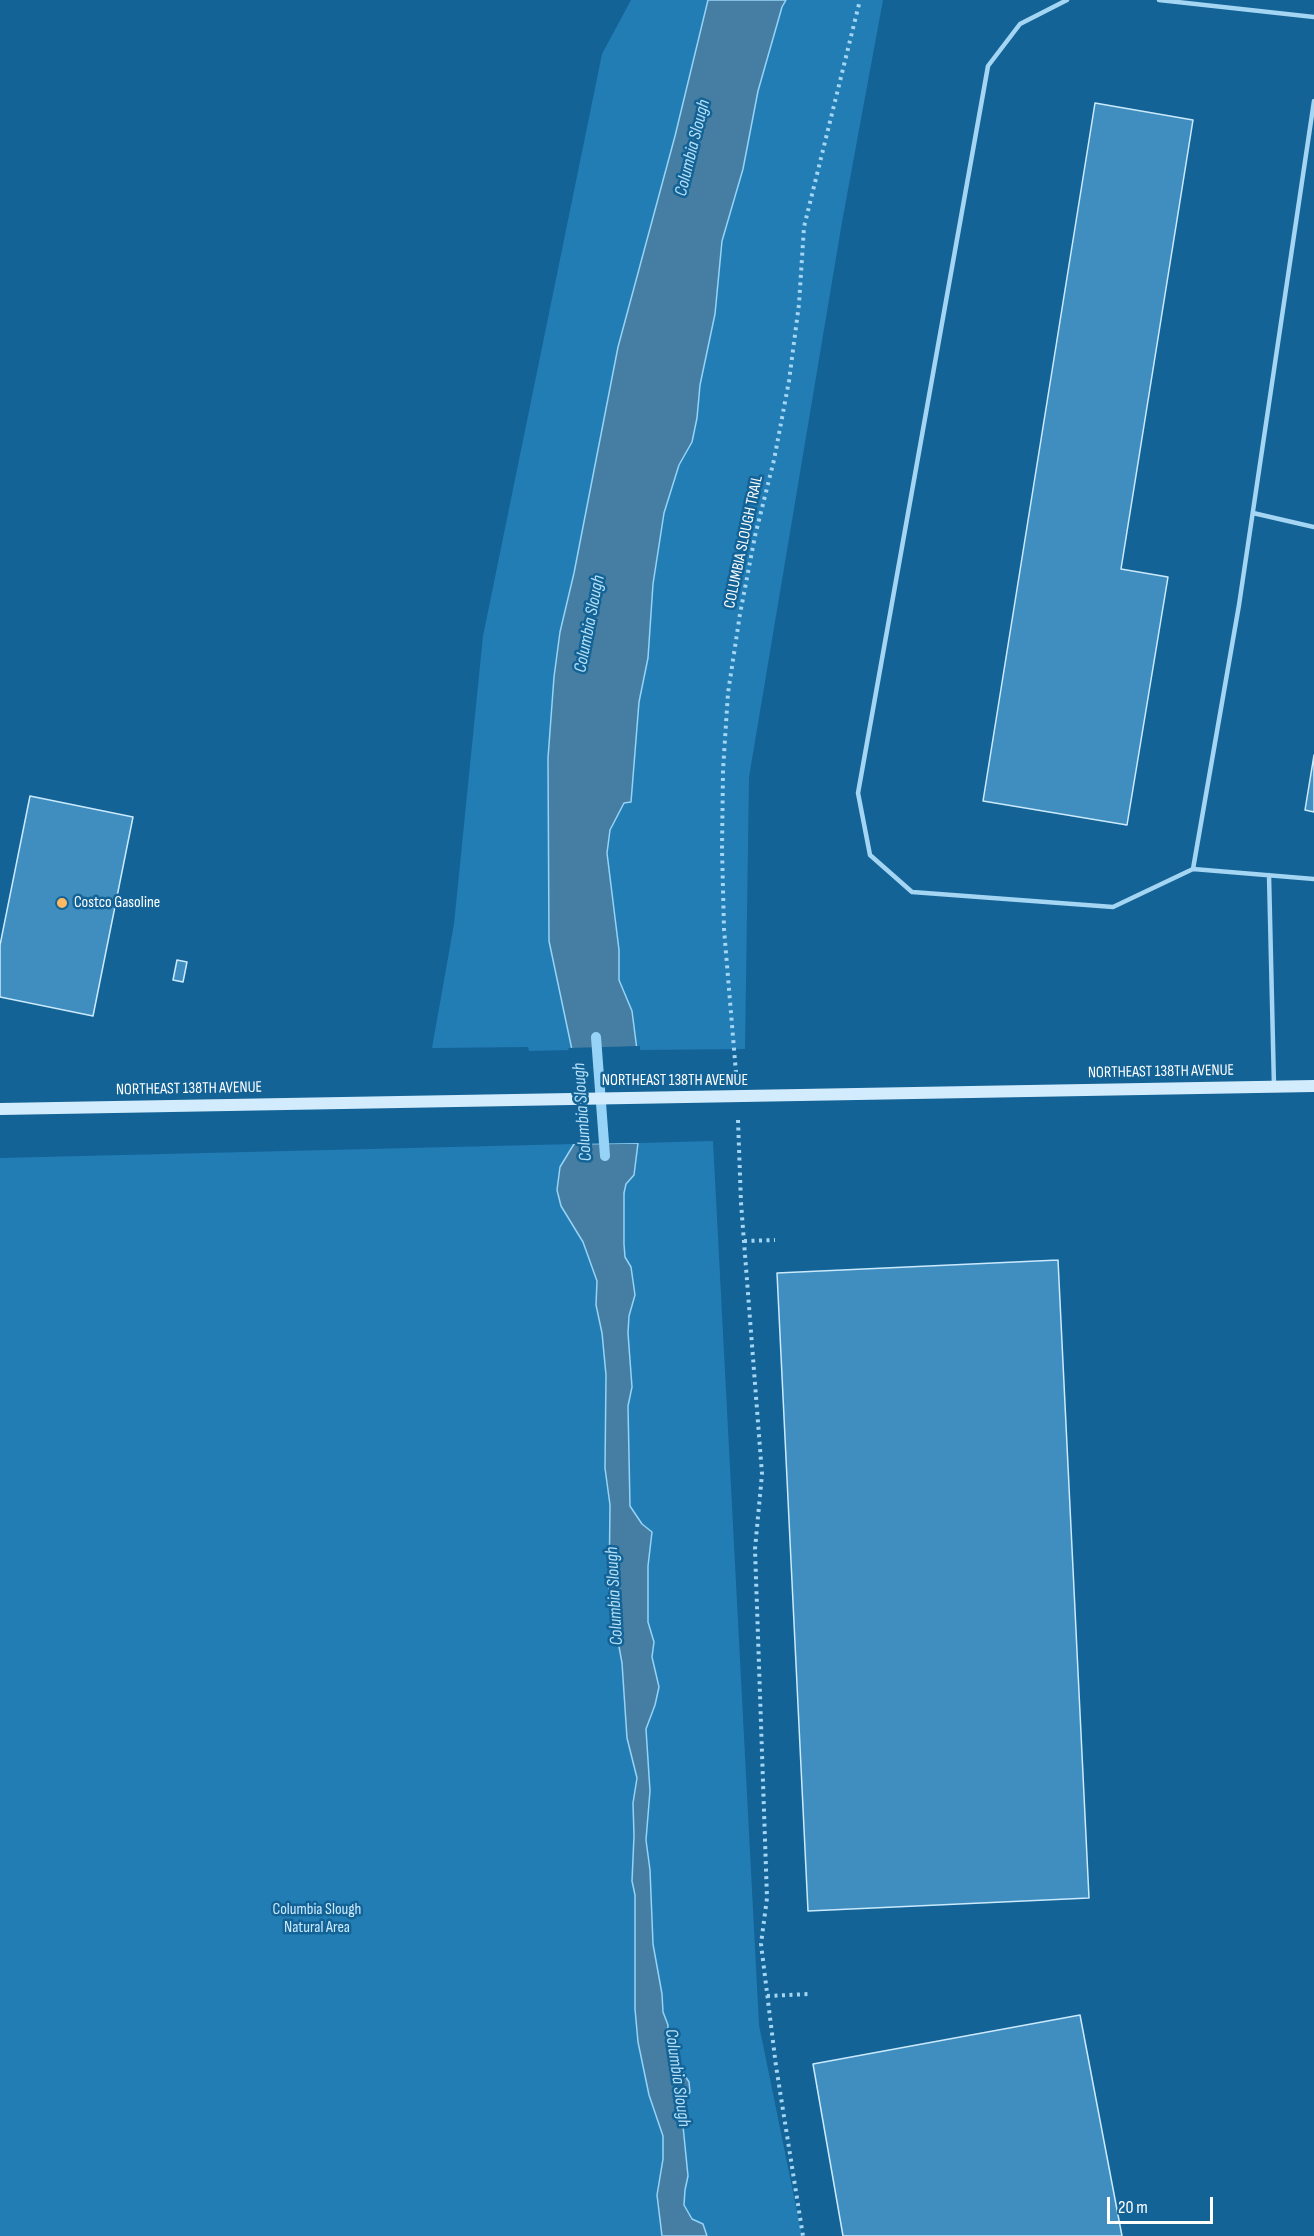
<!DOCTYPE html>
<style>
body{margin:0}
#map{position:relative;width:1314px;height:2236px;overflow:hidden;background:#136397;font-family:"Sofia Sans Condensed",sans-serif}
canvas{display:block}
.scale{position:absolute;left:1107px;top:2197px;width:106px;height:27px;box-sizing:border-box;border:3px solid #fff;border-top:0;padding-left:8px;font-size:18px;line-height:21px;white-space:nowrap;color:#fff;-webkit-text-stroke:4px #136397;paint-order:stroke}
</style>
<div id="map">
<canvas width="1314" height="2236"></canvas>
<div class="scale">20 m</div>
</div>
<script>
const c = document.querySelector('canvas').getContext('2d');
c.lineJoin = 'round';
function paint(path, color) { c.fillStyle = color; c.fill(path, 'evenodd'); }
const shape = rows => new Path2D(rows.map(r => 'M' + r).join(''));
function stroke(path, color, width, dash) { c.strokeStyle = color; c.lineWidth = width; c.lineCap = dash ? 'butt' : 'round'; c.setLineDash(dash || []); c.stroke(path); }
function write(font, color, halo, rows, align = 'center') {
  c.font = font + ' "Sofia Sans Condensed",sans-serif'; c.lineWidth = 5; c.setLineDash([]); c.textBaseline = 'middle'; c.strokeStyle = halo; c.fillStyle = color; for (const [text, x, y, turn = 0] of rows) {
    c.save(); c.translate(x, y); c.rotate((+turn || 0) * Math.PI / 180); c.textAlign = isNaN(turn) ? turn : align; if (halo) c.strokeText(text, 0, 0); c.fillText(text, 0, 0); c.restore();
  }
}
const green = shape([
 [631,0,708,0,560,632,572,1050,529,1051,528,1047,432,1048,454,924,483,636,602,54],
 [786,0,883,0,842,222,749,777,745,1049,637,1050,632,1011,619,980,619,950,607,853,610,830,624,803,631,802,639,702,648,658,653,584,664,513,679,465,692,442,697,418,700,385,715,314,722,241,743,169,758,91,782,7],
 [713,1141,759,2025,802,2236,707,2236,703,2224,692,2219,684,2205,685,2190,688,2176,681,2114,684,2076,675,2061,667,2041,668,2025,663,2012,662,1994,653,1944,650,1870,646,1840,650,1791,646,1729,655,1705,659,1687,652,1657,654,1642,648,1622,648,1566,652,1532,642,1524,630,1506,628,1406,632,1387,628,1333,629,1316,635,1295,625,1257,624,1193,626,1184,634,1175,638,1143],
 [574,1144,560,1167,561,1206,583,1242,597,1281,596,1305,602,1333,606,1375,605,1468,610,1505,616,1632,622,1663,627,1738,637,1778,633,1803,634,1836,632,1881,635,1895,635,2009,638,2042,649,2095,663,2136,663,2159,657,2195,662,2236,0,2236,0,1158]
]);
const water = shape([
 [708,0,786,0,782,7,758,91,743,169,722,241,715,314,700,385,697,418,692,442,679,465,664,513,653,584,648,658,639,702,631,802,624,803,610,830,607,853,619,950,619,980,632,1011,637,1050,572,1050,549,941,548,758,554,677,560,632,574,573,618,347,675,136,708,0],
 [638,1143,634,1175,626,1184,624,1193,624,1244,625,1257,631,1267,635,1295,629,1316,628,1333,632,1387,628,1406,630,1506,642,1524,652,1532,648,1566,648,1622,654,1642,652,1657,659,1687,655,1705,646,1729,650,1791,646,1840,650,1870,653,1944,662,1994,663,2012,668,2025,667,2041,675,2061,689,2082,690,2092,681,2106,688,2176,685,2190,684,2205,692,2219,703,2224,707,2236,662,2236,657,2195,663,2159,663,2136,649,2095,638,2042,635,2009,635,1895,632,1881,634,1836,633,1803,637,1778,627,1738,622,1663,609,1592,610,1505,605,1468,606,1375,602,1333,596,1305,597,1281,583,1242,561,1206,557,1190,560,1167,574,1144,638,1143]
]);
const pier = shape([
 [640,1046,640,1051,637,1053,571,1053,568,1048],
 [638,1140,641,1143,571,1144,574,1141]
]);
const stream = shape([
 [596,1037,605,1156]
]);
const building = shape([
 [1095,103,1193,120,1121,569,1168,577,1127,825,983,801,1095,103],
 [1314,755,1314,812,1305,810,1314,755],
 [30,796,133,817,93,1016,0,997,0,945,30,796],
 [177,960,187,962,183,982,173,980,177,960],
 [1058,1260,1089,1898,808,1911,777,1273,1058,1260],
 [1080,2015,1122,2236,843,2236,813,2064,1080,2015]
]);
const path = shape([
 [736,1073,724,929,722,849,723,770,728,693,740,614,755,536,774,460,789,381,799,304,804,227,860,0],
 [738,1120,741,1203,762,1474,755,1549,767,1898,761,1944,776,2066,803,2236],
 [744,1241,775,1240],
 [767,1996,810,1994]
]);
const lane = shape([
 [1067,0,1020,24,988,66,858,793,870,855,912,892,1113,907,1193,869,1239,605,1314,101],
 [1159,0,1314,17],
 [1253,513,1314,527],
 [1193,869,1314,879],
 [1269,875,1274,1086]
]);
const secondary = shape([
 [0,1109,1314,1086]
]);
const markers = [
 [62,903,6,"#ffb965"]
];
const streetNames = [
 ["COLUMBIA SLOUGH TRAIL",744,542,-78],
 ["NORTHEAST 138TH AVENUE",1161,1072,-1],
 ["NORTHEAST 138TH AVENUE",675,1081],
 ["NORTHEAST 138TH AVENUE",189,1089,-1]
];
const poiNames = [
 ["Costco Gasoline",74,903]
];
const parkNames = [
 ["Columbia Slough",317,1910],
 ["Natural Area",317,1928]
];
const waterNames = [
 ["Columbia Slough",693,148,-76],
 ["Columbia Slough",590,624,-79],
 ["Columbia Slough",583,1112,-94],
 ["Columbia Slough",615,1596,-93],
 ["Columbia Slough",677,2078,82]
];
paint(green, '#227db4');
paint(water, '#467ea3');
stroke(water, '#96d3f6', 1.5);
paint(pier, '#136397');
stroke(stream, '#96d3f6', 10);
paint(building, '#408ec0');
stroke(building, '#cbeafd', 1.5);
stroke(path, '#a4d5f3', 4, [3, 4.5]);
stroke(lane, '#a4d5f3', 4.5);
stroke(secondary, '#d3ecfd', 12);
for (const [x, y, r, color] of markers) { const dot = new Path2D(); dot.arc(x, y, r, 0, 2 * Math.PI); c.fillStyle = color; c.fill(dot); stroke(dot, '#136397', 2); }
write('16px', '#fff', '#136397', streetNames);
write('16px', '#fff', '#136397', poiNames, 'left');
write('16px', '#cbeafd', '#136397', parkNames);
write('italic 18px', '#b4e0f9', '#136397', waterNames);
</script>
